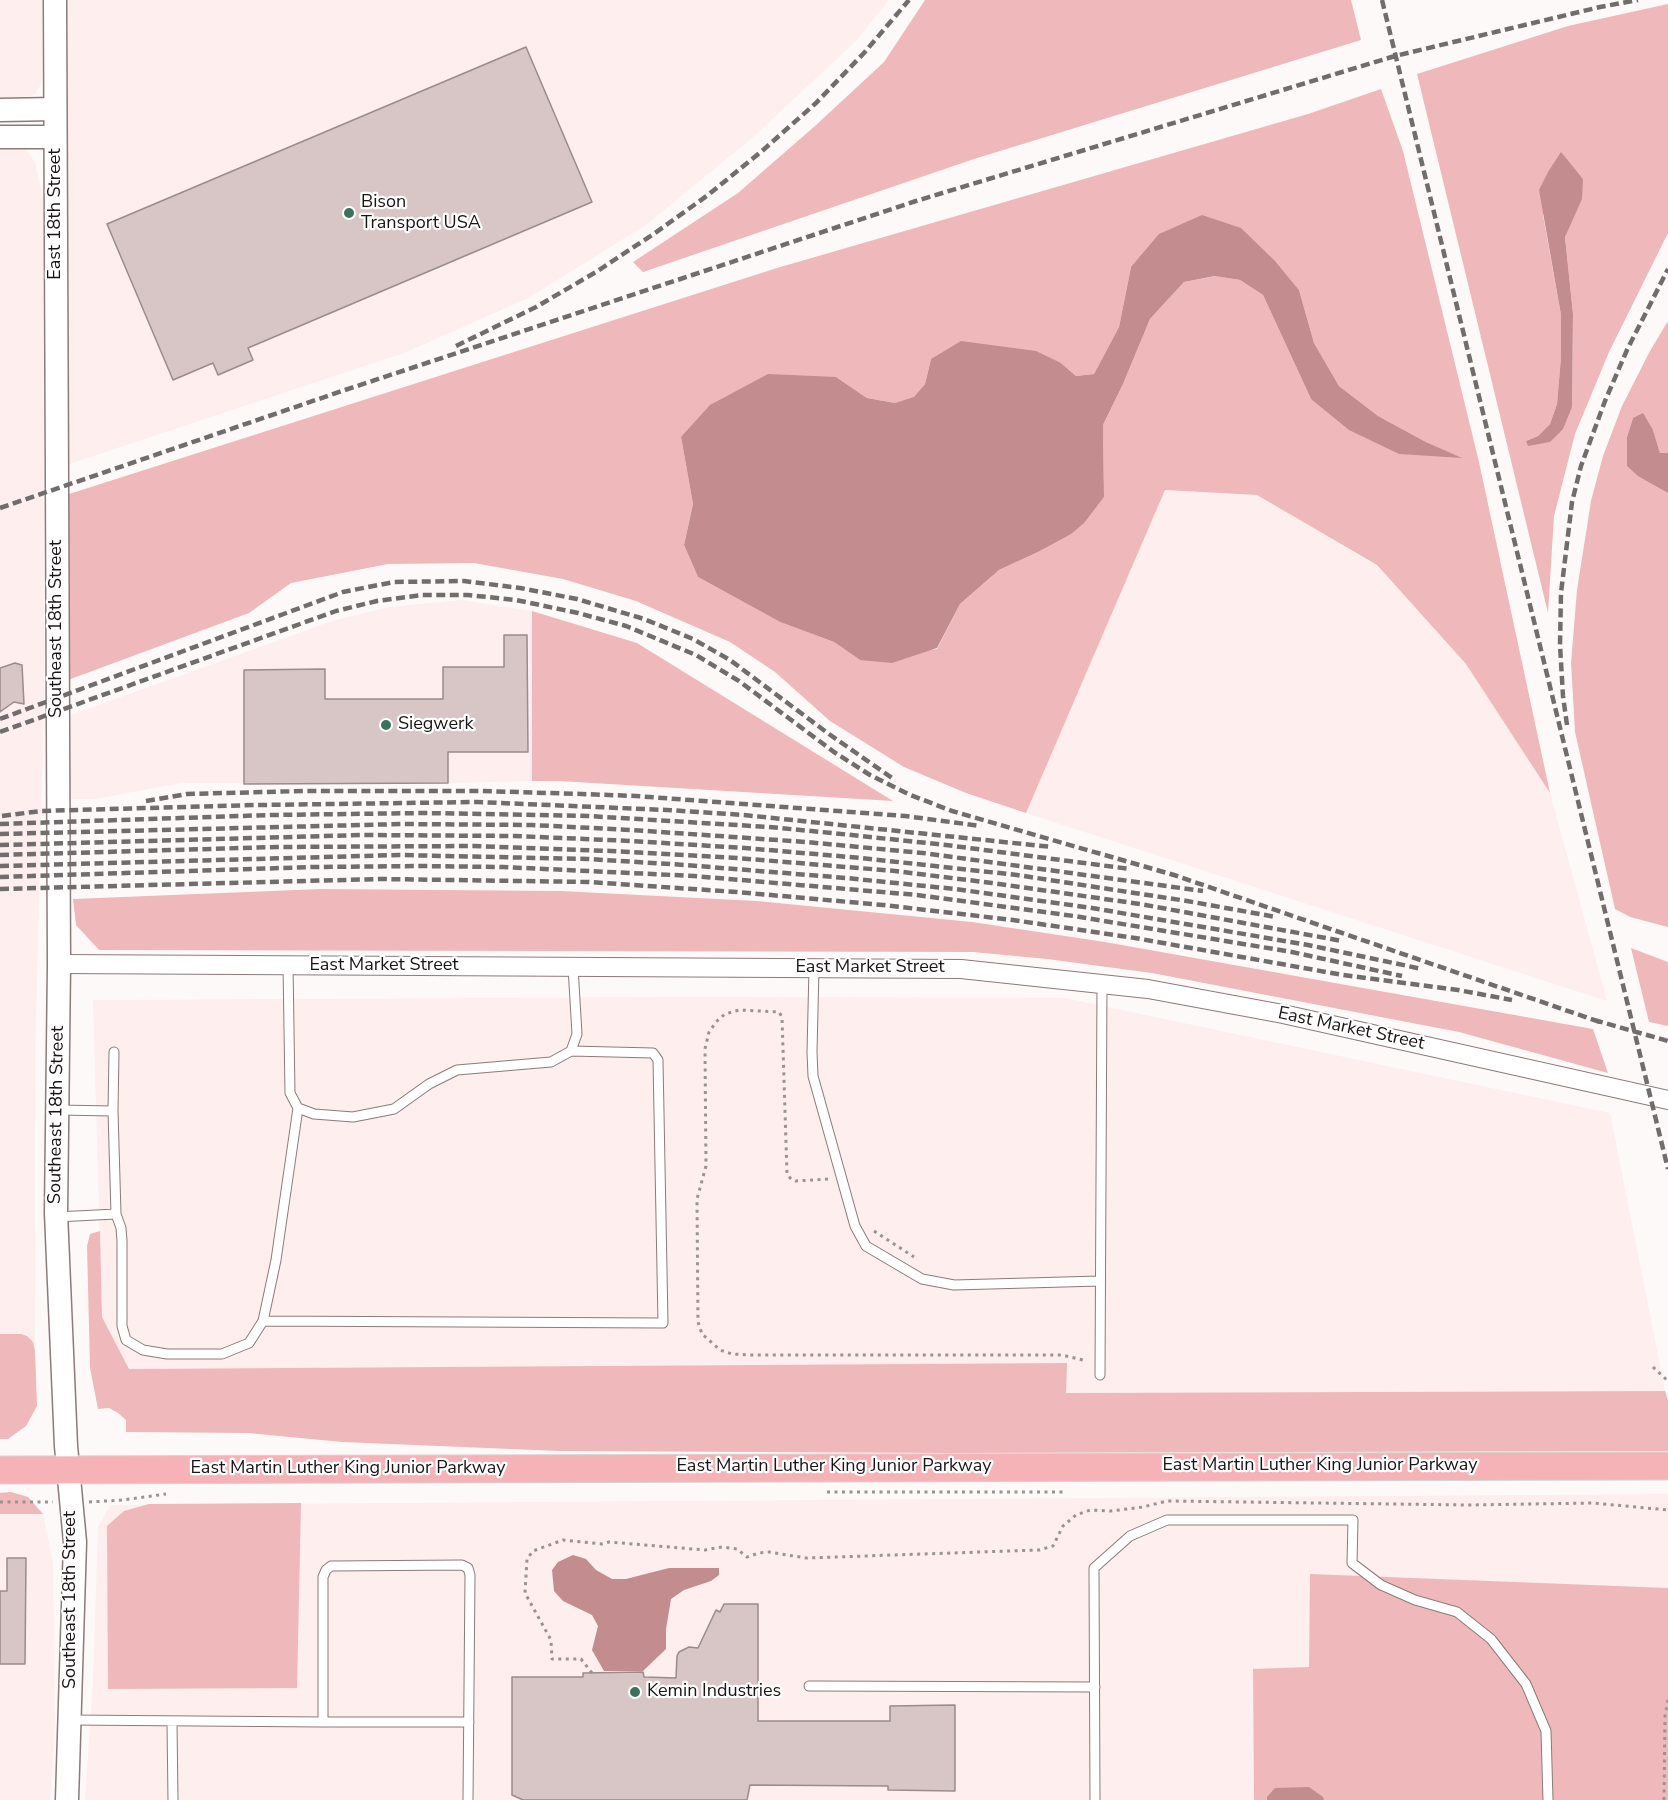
<!DOCTYPE html>
<style>
body{margin:0}
canvas{display:block;background:#fdf9f9}
</style>
<canvas width="1668" height="1800"></canvas>
<script>
const c = document.querySelector('canvas').getContext('2d');
c.lineJoin = 'round';
function paint(path, color) { c.fillStyle = color; c.fill(path, 'evenodd'); }
const shape = rows => new Path2D(rows.map(r => 'M' + r).join(''));
function stroke(path, color, width, dash) { c.strokeStyle = color; c.lineWidth = width; c.lineCap = dash ? 'butt' : 'round'; c.setLineDash(dash || []); c.stroke(path); }
function write(font, color, halo, rows, align = 'center') {
  c.font = font + ' "Nunito Sans",sans-serif'; c.lineWidth = 4.5; c.setLineDash([]); c.textBaseline = 'middle'; c.strokeStyle = halo; c.fillStyle = color; for (const [text, x, y, turn = 0] of rows) {
    c.save(); c.translate(x, y); c.rotate((+turn || 0) * Math.PI / 180); c.textAlign = isNaN(turn) ? turn : align; if (halo) c.strokeText(text, 0, 0); c.fillText(text, 0, 0); c.restore();
  }
}
const built = shape([
 [0,0,42,0,42,77,40,86,35,94,23,100,0,100],
 [64,0,889,0,855,42,753,137,646,225,528,298,404,353,66,465],
 [0,145,24,147,29,153,35,163,43,198,44,694,35,1060,35,1351,33,1342,0,1334],
 [1165,490,1257,495,1376,565,1466,664,1550,793,1607,1001,1026,813],
 [461,600,532,611,532,781,448,783,181,783,95,799,71,799,71,715,332,621,389,607],
 [690,997,1065,998,1610,1113,1665,1391,1066,1393,1066,1363,129,1369,102,1317,93,1000],
 [1668,1494,1668,1800,85,1800,93,1680,98,1527,110,1505],
 [0,1514,43,1514,53,1563,55,1723,50,1800,0,1800]
]);
const green = shape([
 [925,0,1351,0,1361,40,974,159,643,272,633,262,738,193,815,126,884,62],
 [1668,4,1668,233,1609,352,1575,434,1554,516,1548,613,1417,74,1568,26],
 [1572,167,1583,179,1565,237,1573,314,1572,407,1550,442,1526,441,1538,436,1550,424,1557,404,1561,357,1561,315,1543,215],
 [1381,89,1403,151,1479,462,1550,793,1466,664,1377,565,1257,495,1165,490,1026,813,966,793,904,767,830,721,775,672,730,642,636,601,563,579,474,563,388,564,291,583,249,613,68,680,66,495,777,268,1308,114],
 [1276,262,1299,290,1314,343,1339,386,1378,416,1426,442,1460,458,1311,399,1263,295,1240,280,1216,276,1184,282,1150,319,1123,384,1103,425,1104,497,1071,533,1038,552,999,570,960,604,937,649,860,660,834,642,780,622,698,577,684,545,693,504,681,437,836,377,867,398,895,403,914,398,925,384,931,359,1061,363,1076,376,1094,374,1119,327,1131,267],
 [1668,321,1668,453,1660,453,1653,430,1633,418,1627,437,1627,466,1668,493,1668,927,1630,917,1615,909,1575,732,1571,663,1577,590,1591,501,1603,456,1622,406,1650,351],
 [532,611,637,643,893,801,559,781,532,781],
 [321,889,561,891,757,901,972,922,1105,942,1593,1029,1608,1073,1459,1032,1152,973,1047,959,973,952,99,950,76,925,73,899],
 [1631,948,1668,962,1668,1026,1649,1022],
 [100,1231,102,1317,129,1369,1067,1363,1066,1393,1665,1391,1668,1400,1668,1451,945,1453,559,1451,342,1442,248,1433,126,1432,126,1420,118,1413,109,1408,98,1409,90,1368,87,1246,90,1234],
 [0,1334,21,1334,27,1336,33,1342,35,1351,37,1406,26,1426,8,1439,0,1439],
 [11,1492,28,1497,43,1514,0,1514,0,1493],
 [301,1503,297,1688,108,1689,107,1526,124,1511,149,1504],
 [1310,1574,1668,1588,1668,1800,1254,1800,1253,1669,1309,1667]
]);
const water = shape([
 [1561,152,1583,179,1582,199,1565,237,1573,314,1572,407,1563,429,1550,442,1528,446,1526,441,1538,436,1550,424,1557,404,1561,357,1561,315,1539,190,1548,172],
 [1202,215,1241,228,1276,262,1299,290,1314,343,1339,386,1378,416,1426,442,1462,458,1399,454,1349,430,1311,399,1263,295,1240,280,1215,276,1184,282,1150,319,1123,384,1103,425,1104,497,1084,523,1071,534,1038,552,999,570,960,604,937,648,892,663,860,660,834,642,780,622,698,577,684,545,693,504,681,437,710,405,768,374,836,377,867,398,895,403,914,397,925,384,931,359,961,341,1036,351,1061,363,1076,376,1094,374,1119,327,1131,267,1159,234],
 [1643,413,1653,430,1660,453,1668,453,1668,493,1638,476,1627,466,1627,437,1633,418],
 [573,1555,586,1559,596,1570,612,1579,626,1579,669,1568,719,1568,719,1575,711,1581,684,1590,671,1599,666,1629,666,1649,643,1671,604,1671,592,1650,598,1626,592,1615,563,1601,554,1591,552,1570,558,1562],
 [1309,1787,1323,1797,1324,1800,1267,1800,1267,1797,1275,1788]
]);
const building = shape([
 [526,47,592,202,248,348,253,360,218,375,213,363,173,380,107,224,526,47],
 [504,635,527,635,528,752,448,752,448,783,244,784,244,670,325,669,325,699,443,699,443,667,504,667,504,635],
 [15,663,22,665,24,704,14,702,0,712,0,668,15,663],
 [7,1558,26,1558,25,1664,0,1664,0,1591,7,1591,7,1558],
 [724,1604,758,1604,758,1721,890,1721,890,1706,955,1705,955,1791,888,1790,888,1786,750,1785,747,1800,523,1800,512,1795,512,1677,583,1677,583,1673,643,1672,644,1677,676,1678,677,1656,679,1652,689,1647,698,1648,716,1610,720,1612,724,1604]
]);
const path = shape([
 [828,1179,796,1181,791,1179,787,1174,782,1017,779,1012,739,1010,725,1014,716,1022,709,1032,705,1049,706,1166,697,1199,698,1322,702,1334,720,1350,732,1354,752,1355,1062,1355,1087,1361],
 [874,1231,914,1257],
 [1653,1367,1668,1381],
 [827,1492,1063,1492],
 [0,1502,53,1502],
 [89,1502,123,1500,166,1494],
 [592,1673,581,1659,552,1659,551,1640,525,1593,527,1559,533,1551,563,1540,602,1544,609,1542,705,1550,722,1547,737,1549,747,1557,759,1553,769,1552,806,1558,1039,1550,1053,1546,1063,1526,1076,1515,1090,1510,1111,1511,1143,1507,1167,1501,1468,1505,1593,1503,1668,1510],
 [1664,1800,1665,1716,1668,1700]
]);
const service = shape([
 [288,965,290,1093,298,1108,314,1114,353,1117,394,1109,429,1084,457,1070,551,1062,571,1051,577,1034,573,967],
 [814,968,812,1052,813,1076,855,1226,866,1246,922,1279,954,1285,1100,1281],
 [114,1052,113,1111,116,1214,121,1228,122,1241,122,1326,126,1340,143,1350,167,1354,222,1354,249,1343,263,1321,276,1260,298,1108],
 [58,1110,113,1111],
 [56,1217,116,1214],
 [263,1321,663,1323,658,1060,653,1053,571,1051],
 [1100,1375,1102,984],
 [809,1686,1095,1687],
 [69,1720,323,1722,323,1577,326,1570,331,1566,462,1565,468,1568,470,1575,468,1800],
 [172,1722,173,1800],
 [323,1722,469,1722],
 [1095,1800,1094,1568,1130,1536,1167,1520,1353,1520,1352,1563,1381,1585,1415,1600,1457,1612,1491,1639,1526,1684,1546,1731,1548,1800]
]);
const minor = shape([
 [59,964,961,969,1148,989,1283,1014,1668,1100]
]);
const tertiary = shape([
 [55,0,59,964,56,1213,66,1446,75,1542,67,1800],
 [0,110,55,109],
 [0,137,55,137]
]);
const primary = shape([
 [0,1470,1668,1466]
]);
const rail = shape([
 [1382,0,1668,1169],
 [456,346,536,307,596,272,655,233,708,195,762,151,816,103,864,53,909,0],
 [0,508,345,390,916,201,1395,56,1600,7,1638,0],
 [0,719,343,592,394,582,464,581,520,588,577,599,644,619,693,639,730,660,829,734,892,778],
 [1567,725,1563,696,1560,645,1561,593,1572,502,1581,466,1605,401,1627,350,1668,269],
 [0,732,336,611,377,601,422,595,468,595,516,600,578,613,626,626,696,655,739,681,834,752,870,775,908,794,952,811,1174,875,1600,1022],
 [146,801,187,794,304,791,482,791,582,794,636,796,905,816,981,826],
 [2,816,41,811,258,805,477,802,667,810,744,815,1052,847],
 [0,824,270,815,425,813,588,816,769,827,832,833,946,845,1130,869],
 [0,834,402,824,532,825,632,830,806,842,923,853,1203,891],
 [0,845,362,835,515,836,631,841,745,848,861,858,1017,875,1187,901,1276,917],
 [0,855,277,847,473,846,611,851,737,858,895,871,992,883,1140,904,1342,941],
 [0,866,399,855,588,859,685,865,846,878,955,889,1092,908,1308,945,1422,969],
 [0,877,314,867,421,866,503,867,694,876,917,895,1074,916,1292,952,1402,976],
 [0,889,381,879,589,882,737,892,883,905,1013,920,1135,938,1343,975,1458,990,1512,1000],
 [1594,1020,1668,1041]
]);
const markers = [
 [349,213,6,"#39735d"],
 [386,725,6,"#39735d"],
 [635,1692,6,"#39735d"]
];
const poiNames = [
 ["Bison",361,203],
 ["Transport USA",361,224],
 ["Siegwerk",398,725],
 ["Kemin Industries",647,1692]
];
const streetNames = [
 ["East 18th Street",56,214,-90],
 ["Southeast 18th Street",57,629,-90],
 ["East Market Street",384,966],
 ["East Market Street",870,968],
 ["East Market Street",1351,1029,12],
 ["Southeast 18th Street",57,1115,-89],
 ["East Martin Luther King Junior Parkway",1320,1466],
 ["East Martin Luther King Junior Parkway",834,1467],
 ["East Martin Luther King Junior Parkway",348,1469],
 ["Southeast 18th Street",71,1600,-90]
];
paint(built, '#feeeee');
paint(green, '#efb9bb');
paint(water, '#c38c8e');
paint(building, '#d8c6c7');
stroke(building, '#9b8b8b', 1.5);
stroke(service, '#8b7b7b', 11);
stroke(minor, '#8b7b7b', 20);
stroke(tertiary, '#8b7b7b', 25);
stroke(primary, '#d6d5d5', 29);
stroke(path, '#999494', 3, [3, 4.5]);
stroke(service, '#fff', 9);
stroke(minor, '#fff', 18);
stroke(tertiary, '#fff', 22);
stroke(primary, '#f5b3b8', 27);
stroke(rail, '#726d6d', 4.5, [9, 4.5]);
for (const [x, y, r, color] of markers) { const dot = new Path2D(); dot.arc(x, y, r, 0, 2 * Math.PI); c.fillStyle = color; c.fill(dot); stroke(dot, '#fff', 2); }
write('18px', '#1a1414', '#fff', poiNames, 'left');
write('18px', '#1a1414', '#fff', streetNames);
</script>
